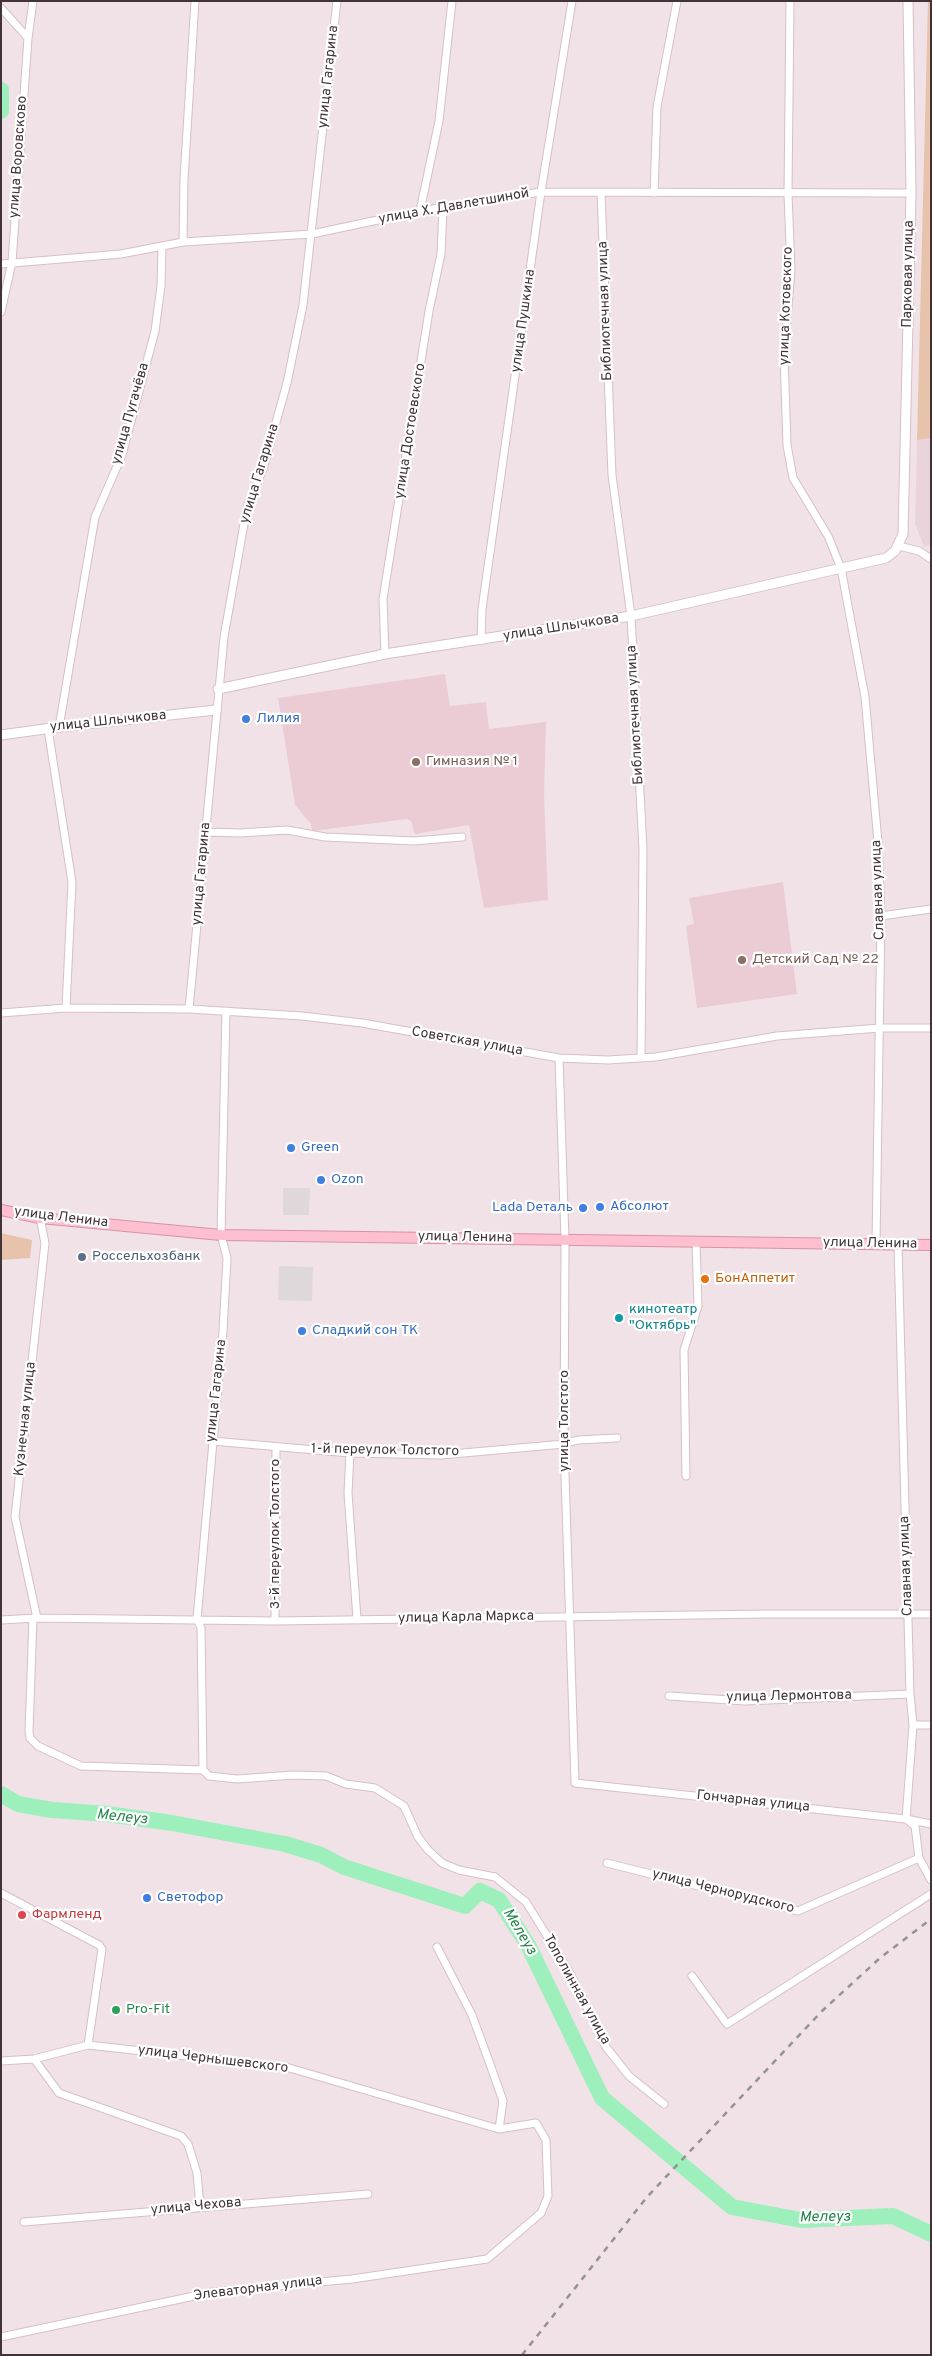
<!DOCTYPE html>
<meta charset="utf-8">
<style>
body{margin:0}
#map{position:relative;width:932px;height:2356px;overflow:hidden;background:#f1e2e7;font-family:Overpass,sans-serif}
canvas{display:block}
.frame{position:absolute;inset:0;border:2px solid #423339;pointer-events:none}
</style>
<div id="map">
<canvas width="932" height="2356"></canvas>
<div class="frame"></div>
</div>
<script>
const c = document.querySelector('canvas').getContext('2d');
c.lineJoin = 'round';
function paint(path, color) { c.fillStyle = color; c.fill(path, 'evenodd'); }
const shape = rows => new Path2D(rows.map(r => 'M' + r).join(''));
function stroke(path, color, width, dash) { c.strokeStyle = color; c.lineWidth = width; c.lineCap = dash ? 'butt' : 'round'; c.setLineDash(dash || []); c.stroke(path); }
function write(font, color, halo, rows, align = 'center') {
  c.font = font + ' Overpass,sans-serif'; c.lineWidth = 4.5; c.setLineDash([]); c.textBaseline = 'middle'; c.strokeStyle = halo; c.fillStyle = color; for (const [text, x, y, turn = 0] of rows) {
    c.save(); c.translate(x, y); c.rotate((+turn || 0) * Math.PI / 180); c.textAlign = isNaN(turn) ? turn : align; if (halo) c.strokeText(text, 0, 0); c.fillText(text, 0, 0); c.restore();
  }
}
const residential = shape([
 [931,438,931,545,924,546,915,524,917,440]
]);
const education = shape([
 [445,674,450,706,486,702,489,729,546,722,544,795,548,900,484,908,469,825,415,834,411,821,407,819,312,831,311,824,295,805,278,698],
 [783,882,797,994,697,1008,686,926,694,924,689,898]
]);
const green = shape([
 [928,1,931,1,931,438,917,440],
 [1,1233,32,1240,30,1258,1,1260]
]);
const parking = shape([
 [283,1188,310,1188,309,1215,283,1215],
 [279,1266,313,1267,312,1301,278,1300]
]);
const river = shape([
 [1,90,1,111],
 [1,1794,18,1804,52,1810,107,1814,172,1823,285,1844,321,1855,344,1867,465,1906,480,1891,499,1900,528,1945,602,2098,732,2207,801,2220,893,2216,931,2234]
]);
const minor = shape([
 [790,1,788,194,791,270,784,355,787,445,793,478,828,536,841,568,865,697,878,842,881,916,876,1244],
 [1,8,28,38],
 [601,193,612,475,631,616,643,850,641,1058],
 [654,193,657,107,677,1],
 [420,211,439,121,452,1],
 [183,242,184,179,195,1],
 [1,264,121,254,183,242,312,234,420,211,541,192,911,193],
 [1,312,12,262,28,38,33,1],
 [899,546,919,551,931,559],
 [481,641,482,609,541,192,572,1],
 [385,654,383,599,429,311,441,254,443,209],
 [59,727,95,517,122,455,155,331,161,286,162,246],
 [48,729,72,882,66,1008],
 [206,832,240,833,287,830,325,837,414,841,462,837],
 [881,916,931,909],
 [189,1009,224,637,247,507,263,469,287,383,303,305,337,1],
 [1,1013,66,1008,189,1009,302,1016,362,1023,559,1058,608,1060,656,1057,777,1036,880,1028,931,1028],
 [559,1058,565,1240,564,1444,575,1783,906,1819,931,1824],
 [898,1245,910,1694,913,1725,906,1819,915,1826,919,1858,931,1880],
 [212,1441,350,1453,441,1455,564,1444,578,1440,617,1438],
 [350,1453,348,1493,357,1619],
 [686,1476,684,1350,698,1306,696,1241],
 [33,1618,29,1732,30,1738,38,1746,81,1766,203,1770],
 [37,1618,15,1517,45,1243,40,1218],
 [1,1620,37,1618,275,1621,766,1614,931,1614],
 [275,1621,276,1447],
 [669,1696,745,1701,910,1694],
 [913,1725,931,1725],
 [203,1770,201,1628,197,1619,223,1331,227,1258,221,1235,226,1011],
 [203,1770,209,1776,237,1779,294,1775,326,1776,346,1784,375,1788,404,1806,418,1837,428,1850,442,1863,459,1870,495,1877,526,1902,570,1973,606,2047,629,2076,664,2104],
 [607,1863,798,1911,919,1858],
 [1,1893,99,1945,102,1949,88,2045],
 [437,1947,472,2015,491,2067,503,2101,499,2129],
 [692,1976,727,2024,931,1894],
 [34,2059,59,2093,181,2136,188,2144,197,2173,200,2206],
 [1,2061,34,2059,88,2045,286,2067,499,2129,536,2123,546,2140,548,2196,541,2213,487,2259,352,2279,213,2292,1,2337],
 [24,2222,368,2194]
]);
const tertiary = shape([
 [218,689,385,654,631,616,877,560,886,558,895,551,903,534,911,193,908,1],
 [1,735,59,727,216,710]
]);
const secondary = shape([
 [1,1210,40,1218,221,1235,931,1245]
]);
const rail = shape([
 [522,2355,647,2197,822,2011,880,1958,931,1919]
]);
const markers = [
 [246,719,5,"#3f7fe0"],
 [416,762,5,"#8d6e63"],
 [742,960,5,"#8d6e63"],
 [291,1148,5,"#3f7fe0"],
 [321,1180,5,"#3f7fe0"],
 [600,1207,5,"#3f7fe0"],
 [583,1208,5,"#3f7fe0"],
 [82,1257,5,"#5c6f8a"],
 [705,1279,5,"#e8710a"],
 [619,1318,5,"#0f9aa8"],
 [302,1331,5,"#3f7fe0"],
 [147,1898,5,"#3f7fe0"],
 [22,1915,5,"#e0444e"],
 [116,2010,5,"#2e9e5b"]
];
const streetNames = [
 ["улица Гагарина",329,77,-84],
 ["улица Воровсково",19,157,-86],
 ["улица Х. Давлетшиной",454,207,-10],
 ["Парковая улица",909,274,-89],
 ["улица Котовского",787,306,-88],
 ["Библиотечная улица",606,311,-92],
 ["улица Пушкина",524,321,-82],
 ["улица Пугачёва",131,414,-74],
 ["улица Достоевского",411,431,-81],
 ["улица Гагарина",260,474,-73],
 ["улица Шлычкова",561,628,-9],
 ["Библиотечная улица",636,715,-93],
 ["улица Шлычкова",108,722,-6],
 ["улица Гагарина",202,874,-85],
 ["Славная улица",879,890,-92],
 ["Советская улица",467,1042,10],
 ["улица Ленина",61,1218,7],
 ["улица Ленина",465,1238,1],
 ["улица Ленина",870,1244,1],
 ["улица Гагарина",217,1391,-84],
 ["Кузнечная улица",26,1419,-84],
 ["улица Толстого",565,1421,-90],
 ["1-й переулок Толстого",385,1451,1],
 ["3-й переулок Толстого",276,1534,-90],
 ["Славная улица",907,1566,-92],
 ["улица Карла Маркса",466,1618,-1],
 ["улица Лермонтова",789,1697,-1],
 ["Гончарная улица",753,1802,6],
 ["улица Чернорудского",723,1892,14],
 ["Тополинная улица",576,1990,61],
 ["улица Чернышевского",213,2060,7],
 ["улица Чехова",196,2207,-5],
 ["Элеваторная улица",258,2289,-7]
];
const shopNames = [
 ["Лилия",256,719],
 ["Green",301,1148],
 ["Ozon",331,1180],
 ["Абсолют",610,1207],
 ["Lada Dеталь",573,1208,"right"],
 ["Сладкий сон ТК",312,1331],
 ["Светофор",157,1898]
];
const educationNames = [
 ["Гимназия № 1",426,762],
 ["Детский Сад № 22",752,960]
];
const serviceNames = [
 ["Россельхозбанк",92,1257]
];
const foodNames = [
 ["БонАппетит",715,1279]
];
const cultureNames = [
 ["кинотеатр",629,1310],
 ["\"Октябрь\"",629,1326]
];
const healthNames = [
 ["Фармленд",32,1915]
];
const leisureNames = [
 ["Pro-Fit",126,2010]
];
const waterNames = [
 ["Мелеуз",122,1818,6],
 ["Мелеуз",519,1932,59],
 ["Мелеуз",825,2218,-1]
];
paint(residential, '#e9d4db');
paint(education, '#ebccd5');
paint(green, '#e6c3aa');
paint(parking, '#ded8db');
stroke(river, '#9defbc', 16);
stroke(minor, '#d7bfc8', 9);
stroke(tertiary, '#d7bfc8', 11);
stroke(secondary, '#d593a6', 12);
stroke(minor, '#fff', 7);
stroke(tertiary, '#fff', 9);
stroke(secondary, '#febfd0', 10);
stroke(rail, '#939393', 2.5, [6, 6]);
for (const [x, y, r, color] of markers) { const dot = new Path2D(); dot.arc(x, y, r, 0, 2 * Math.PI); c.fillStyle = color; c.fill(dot); stroke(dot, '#fff', 2); }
write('14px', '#423339', '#fff', streetNames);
write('14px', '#366cbe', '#fff', shopNames, 'left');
write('14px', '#785e54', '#fff', educationNames, 'left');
write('14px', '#4e5e75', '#fff', serviceNames, 'left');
write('14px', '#c56008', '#fff', foodNames, 'left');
write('14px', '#0d838f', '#fff', cultureNames, 'left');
write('14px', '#be3a42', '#fff', healthNames, 'left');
write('14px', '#27864d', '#fff', leisureNames, 'left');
write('italic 15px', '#26864c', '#fff', waterNames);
</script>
